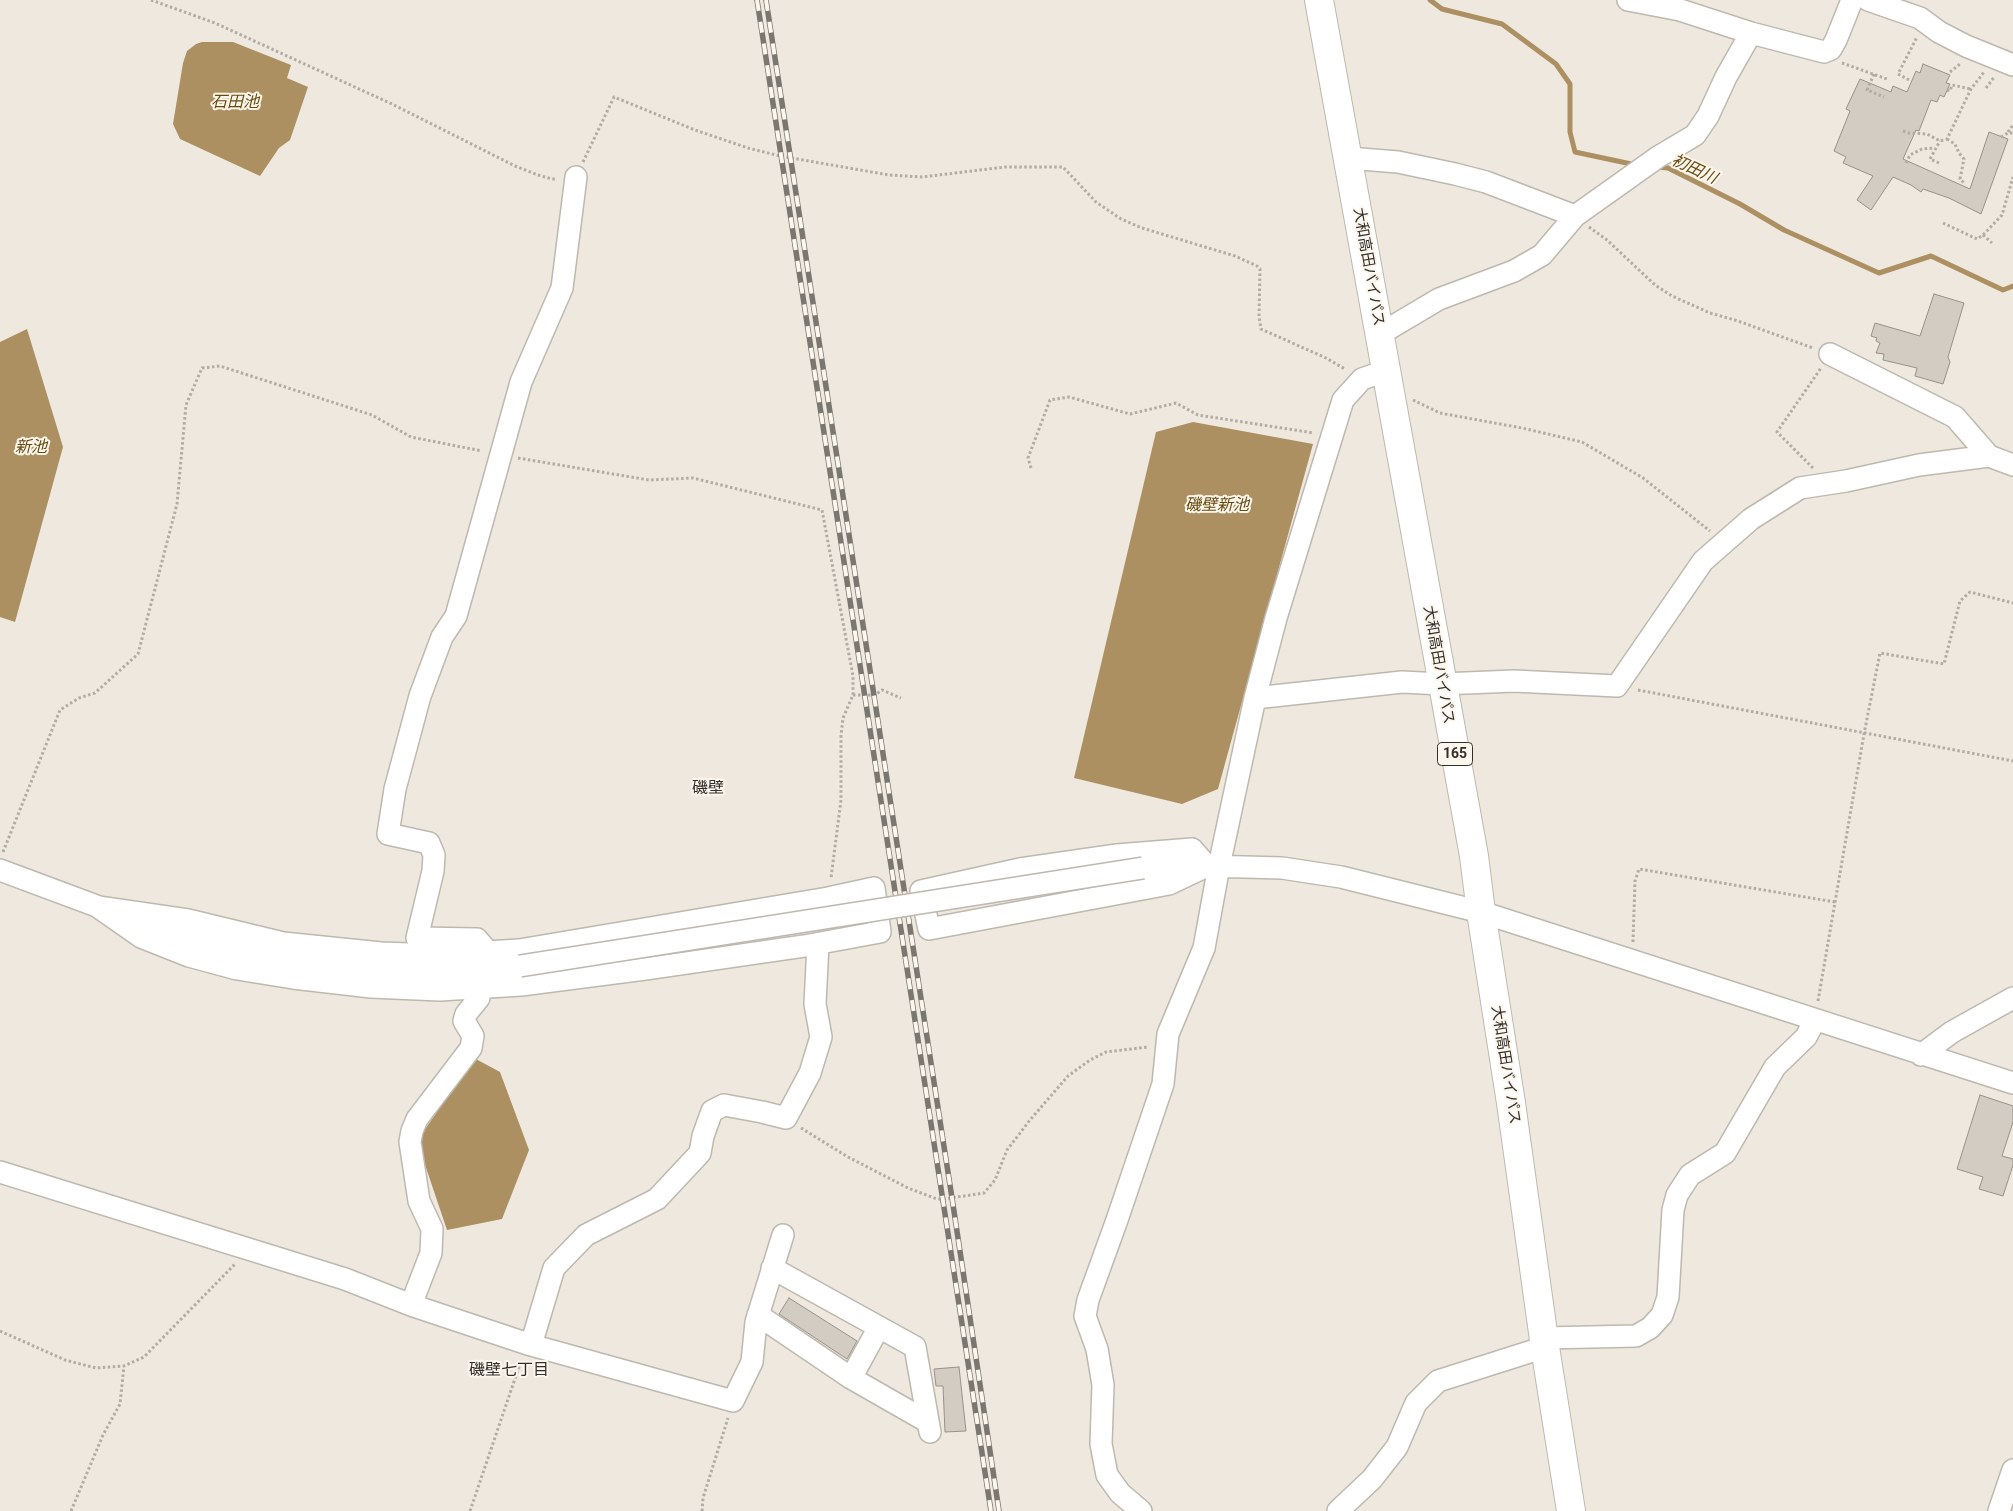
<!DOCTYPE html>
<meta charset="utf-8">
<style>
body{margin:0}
canvas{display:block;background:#eee8df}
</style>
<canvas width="2013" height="1511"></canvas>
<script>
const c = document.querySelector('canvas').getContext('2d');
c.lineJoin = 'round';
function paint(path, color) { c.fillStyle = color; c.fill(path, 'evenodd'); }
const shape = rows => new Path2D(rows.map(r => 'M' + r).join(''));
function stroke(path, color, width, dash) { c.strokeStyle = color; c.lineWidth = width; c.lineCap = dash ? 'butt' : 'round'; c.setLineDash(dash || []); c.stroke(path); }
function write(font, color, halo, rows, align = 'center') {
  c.font = font + ' Roboto,"Noto Sans JP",sans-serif'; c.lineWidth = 4; c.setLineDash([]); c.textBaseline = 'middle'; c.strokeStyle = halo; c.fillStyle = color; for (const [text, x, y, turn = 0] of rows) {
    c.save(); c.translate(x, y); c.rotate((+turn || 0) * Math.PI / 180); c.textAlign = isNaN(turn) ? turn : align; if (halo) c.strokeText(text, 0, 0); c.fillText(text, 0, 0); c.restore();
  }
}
const water = shape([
 [202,42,233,42,291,65,287,78,308,87,290,140,279,148,260,176,180,139,173,124,183,63,187,51,196,44],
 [27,329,63,447,15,622,0,617,0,342],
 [1193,422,1313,444,1218,789,1182,804,1074,778,1156,432],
 [474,1058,500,1072,529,1150,502,1219,447,1230,417,1141]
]);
const stream = shape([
 [1430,0,1442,9,1502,24,1556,64,1570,84,1570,132,1575,152,1636,165],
 [1657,167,1668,168,1740,204,1784,230,1879,273,1931,256,2003,290,2013,286]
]);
const building = shape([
 [1923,64,1950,75,1946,83,1950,84,1944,97,1940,95,1937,102,1931,100,1919,131,1916,130,1903,159,1970,189,1989,132,2008,139,1981,214,1949,198,1923,189,1921,192,1911,185,1893,177,1871,210,1857,200,1873,176,1843,163,1846,157,1834,151,1850,111,1846,109,1860,79,1891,92,1893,86,1907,92,1916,71,1920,73,1923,64],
 [1934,294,1964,303,1948,357,1950,362,1943,384,1915,376,1917,368,1883,360,1884,354,1876,353,1880,343,1876,341,1877,338,1871,336,1875,323,1920,336,1934,294],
 [1980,1095,2013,1106,2013,1122,2002,1156,2013,1159,2013,1165,2003,1196,1979,1189,1983,1177,1957,1169,1980,1095],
 [789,1298,857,1341,847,1359,779,1314,789,1298],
 [959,1367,966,1431,945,1432,943,1386,936,1386,934,1369,959,1367]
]);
const path = shape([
 [151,0,215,23,392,104,515,166,538,175,552,179,557,179],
 [1842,63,1887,79],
 [1950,72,1960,64],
 [1874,74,1867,90,1884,97],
 [1909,80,1898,74,1917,37],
 [1986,88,1995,76],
 [1947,90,1950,91,1952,85,1971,89],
 [1903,131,1909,133,1927,134,1940,141,1947,139,1971,89,1984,72],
 [2008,132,2013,125],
 [2001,137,2008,133,2013,133],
 [1947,139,1955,144,1959,153,1964,159,1960,179,1965,184],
 [583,162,614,97,695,130,748,148,780,156,889,175,922,177,1005,167,1063,167,1096,202,1121,219,1142,228,1235,256,1257,266,1260,269,1259,317,1261,329,1326,358,1345,369],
 [1906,163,1910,155,1922,149,1935,148],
 [1939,163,1930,159,1940,141],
 [1943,223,1977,239,1983,235,2002,215,2013,177],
 [1589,227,1607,240,1655,285,1672,296,1710,313,1735,320,1813,348],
 [1983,235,1992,243],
 [1413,400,1440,413,1522,428,1582,442,1643,478,1710,531],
 [518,458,649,480,693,478,822,510,853,676,853,695,843,718,841,736,841,800,831,878],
 [1031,468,1028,458,1050,400,1069,397,1130,414,1176,403,1198,415,1314,433],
 [1813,468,1777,432,1821,368],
 [1638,690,2013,761],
 [853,695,875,695,882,690,901,698],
 [3,852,60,710,79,698,95,693,138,654,177,504,186,405,202,368,220,366,372,415,411,437,482,451],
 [1633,942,1635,881,1639,869,1835,902],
 [1818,1001,1864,734,1880,653,1944,664,1960,601,1970,592,2013,603],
 [801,1128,848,1157,908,1188,937,1199,944,1199,984,1193,995,1180,1007,1150,1030,1120,1068,1076,1090,1060,1106,1052,1148,1047],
 [0,1331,65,1360,96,1368,124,1366,144,1357,236,1263],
 [71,1511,103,1435,120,1404,124,1366],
 [470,1511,521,1361],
 [702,1511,703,1498,728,1418]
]);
const minor = shape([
 [1628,0,1680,10,1751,33,1824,52,1831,49,1836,40,1852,0],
 [1868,0,1920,18,1939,32,1966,46,2013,65],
 [1348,158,1398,162,1455,174,1486,182,1575,216,1658,157,1695,135,1708,116,1726,77,1751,33],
 [1380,334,1439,299,1514,271,1542,255,1575,216],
 [1830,354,1955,417,1989,456],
 [1255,698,1402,682,1442,684,1514,681,1617,686,1703,561,1751,519,1800,488,1846,481,1919,465,1989,456,2013,465],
 [1192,849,1207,866,1169,884,929,929,921,891,1020,869,1117,855,1192,849],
 [1143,868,1207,866,1282,868,1341,877,1481,912,2013,1083],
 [0,870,110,911],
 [874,888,880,932,804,946,645,969,521,985,440,990,371,987,293,978,237,969,189,956,141,937,98,907,188,920,283,943,381,953,438,955,519,950,828,898,874,888],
 [146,924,235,950,313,965,374,971,454,970,520,966],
 [488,952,477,939,417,938,433,871,434,855,429,843,388,834,395,789,420,696,442,637,456,616,521,382,562,288,576,177],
 [1921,1055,1952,1032,2013,998],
 [0,1172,345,1279,411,1305,531,1345,733,1401,752,1362,756,1322,783,1235],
 [772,1268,915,1347,930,1432],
 [411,1305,431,1253,432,1229,419,1201,410,1142,412,1131,417,1119,471,1048,473,1036,464,1021,466,1014,479,998,480,987],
 [758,1315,851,1378,928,1422],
 [1544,1338,1636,1336,1650,1328,1662,1315,1668,1297,1673,1210,1677,1195,1690,1175,1725,1153,1775,1067,1806,1037,1815,1020],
 [531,1345,554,1268,586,1235,657,1199,700,1153,703,1136,712,1111,724,1105,762,1112,786,1118,810,1073,821,1037,815,1004,818,944],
 [851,1378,879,1327],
 [1141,1511,1120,1493,1107,1475,1101,1444,1103,1385,1097,1349,1085,1316,1088,1300,1117,1220,1163,1084,1168,1034,1204,948,1219,866,1255,698,1276,618,1343,400,1362,379,1385,371],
 [1338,1511,1372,1479,1397,1447,1416,1403,1438,1381,1545,1347],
 [1999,1511,2013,1470]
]);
const highway = shape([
 [1319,0,1474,856,1481,912,1511,1103,1545,1347,1571,1511]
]);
const rail = shape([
 [757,0,991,1511],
 [766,0,952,1198,999,1511]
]);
const minorBridge = shape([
 [520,966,1143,868]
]);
const shields = [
 [1455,754,35]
];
const shieldNames = [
 ["165",1455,754]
];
const streetNames = [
 ["大和高田バイパス",1368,267,80],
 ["大和高田バイパス",1438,665,80],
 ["大和高田バイパス",1505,1065,81]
];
const waterNames = [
 ["石田池",235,103],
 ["初田川",1694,170,25],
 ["新池",31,448],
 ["磯壁新池",1217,506]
];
const neighbourhoodNames = [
 ["磯壁",708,789],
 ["磯壁七丁目",509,1371]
];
paint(water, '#ad9061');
stroke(stream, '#ad9061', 5);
paint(building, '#d2ccc3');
stroke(building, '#979289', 1);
stroke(minor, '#beb8af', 24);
stroke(highway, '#beb8af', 30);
stroke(path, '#b1aca4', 3, [2.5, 2.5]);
stroke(minor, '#fff', 21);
stroke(highway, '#fff', 28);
stroke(rail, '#7a7670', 5.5);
stroke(rail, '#fcf6ec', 4, [11]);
stroke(minorBridge, '#beb8af', 24, []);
stroke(minorBridge, '#fff', 21);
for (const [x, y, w] of shields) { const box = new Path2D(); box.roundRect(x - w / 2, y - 11.5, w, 23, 4); c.fillStyle = '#fcf6ec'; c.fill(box); stroke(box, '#312f2b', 1); }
write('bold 14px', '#312f2b', null, shieldNames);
write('15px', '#312f2b', '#fcf6ec', streetNames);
write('italic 16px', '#684a0e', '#fcf6ec', waterNames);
write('16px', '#312f2b', '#fcf6ec', neighbourhoodNames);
</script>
